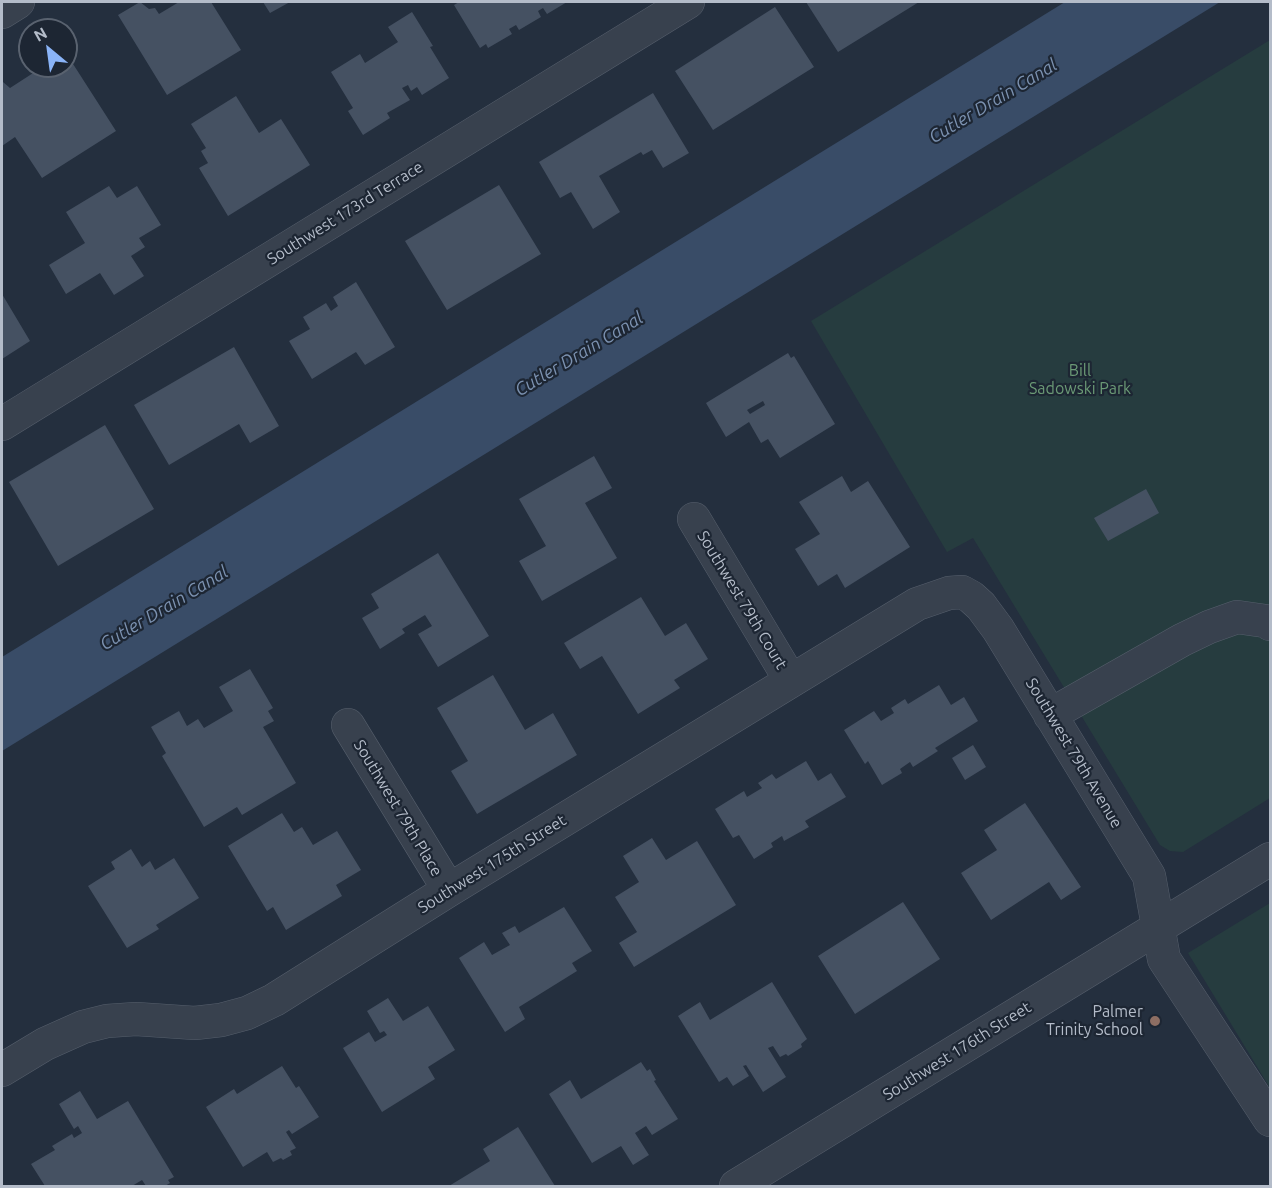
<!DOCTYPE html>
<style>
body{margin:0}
#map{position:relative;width:1272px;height:1188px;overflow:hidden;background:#242f3e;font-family:Ubuntu,sans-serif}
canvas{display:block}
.frame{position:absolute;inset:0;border:3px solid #b4bcc9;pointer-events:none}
.north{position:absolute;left:18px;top:18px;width:60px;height:60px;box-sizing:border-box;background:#1d2633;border:2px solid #59626f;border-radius:50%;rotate:331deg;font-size:16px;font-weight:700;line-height:24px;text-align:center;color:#b4bcc9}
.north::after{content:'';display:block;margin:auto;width:21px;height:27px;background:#8ab4f8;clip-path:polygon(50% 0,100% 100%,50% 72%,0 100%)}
</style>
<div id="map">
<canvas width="1272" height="1188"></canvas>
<div class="frame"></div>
<div class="north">N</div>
</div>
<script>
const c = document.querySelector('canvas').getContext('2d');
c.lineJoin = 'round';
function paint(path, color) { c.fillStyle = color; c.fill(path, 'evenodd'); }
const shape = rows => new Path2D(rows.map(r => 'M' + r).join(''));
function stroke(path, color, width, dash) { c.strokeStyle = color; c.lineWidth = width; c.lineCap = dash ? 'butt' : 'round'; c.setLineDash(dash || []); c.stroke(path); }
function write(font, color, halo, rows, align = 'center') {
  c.font = font + ' Ubuntu,sans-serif'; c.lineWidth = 4.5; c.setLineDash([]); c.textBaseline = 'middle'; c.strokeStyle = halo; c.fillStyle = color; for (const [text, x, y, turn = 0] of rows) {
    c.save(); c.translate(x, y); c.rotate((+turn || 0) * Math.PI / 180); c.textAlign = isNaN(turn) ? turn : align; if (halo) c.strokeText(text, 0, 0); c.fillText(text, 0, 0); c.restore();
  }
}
const green = shape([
 [1270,40,1270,798,1183,852,1170,851,1160,845,973,538,947,552,811,321],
 [1270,903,1270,1088,1188,953]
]);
const water = shape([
 [1065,2,1220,2,2,751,2,657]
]);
const building = shape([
 [140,2,149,9,155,8,159,14,179,2,211,2,241,50,167,95,118,15],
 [263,2,290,2,270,13],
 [459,2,567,2,547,14,543,8,538,11,541,17,519,30,516,25,509,29,512,34,488,48,486,44,480,48,454,5],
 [806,2,919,2,838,52],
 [775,7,814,67,713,130,675,71],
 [412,12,433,46,430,47,449,78,422,95,417,87,411,91,408,85,402,88,410,100,387,113,390,118,363,135,348,111,353,108,331,72,360,54,365,63,398,42,388,27],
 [66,53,116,131,42,178,15,137,2,146,2,82,3,82,10,88,44,66,66,66],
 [653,93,689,153,663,168,652,150,643,155,641,152,599,176,620,212,593,229,571,192,560,198,539,162],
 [236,96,259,133,281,119,310,165,228,216,199,168,208,163,201,151,206,148,191,124],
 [499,185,541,254,447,310,405,241],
 [109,186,117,198,137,186,161,225,139,238,145,247,131,256,144,276,114,295,100,273,66,294,49,265,85,243,66,212],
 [356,282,395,347,365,365,356,352,312,379,289,341,310,329,303,317,326,303,331,311,338,306,333,297],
 [2,294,30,341,2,359],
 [234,347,279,426,250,443,239,424,169,465,134,405],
 [788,353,791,358,794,356,835,424,780,458,768,439,761,443,749,422,726,437,706,403],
 [763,401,765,405,750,414,747,410],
 [105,425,154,509,58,566,9,482],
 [594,456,612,488,585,503,617,558,542,601,519,561,546,546,519,499],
 [842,476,851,492,868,481,910,547,845,588,837,574,818,586,795,549,820,534,799,502],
 [1146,489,1159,513,1108,541,1094,518],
 [438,553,489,636,438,667,418,634,432,626,425,615,402,629,405,633,380,649,362,618,379,608,371,594],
 [641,597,665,636,686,623,708,659,674,680,680,688,638,714,602,656,580,669,564,643],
 [250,669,273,708,268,711,274,721,263,727,296,783,242,815,237,807,204,827,162,756,166,753,151,727,179,711,187,726,198,719,204,728,233,711,219,687],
 [493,675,525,730,553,713,577,755,477,814,451,771,468,761,437,708],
 [939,685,951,705,964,697,978,721,935,748,938,751,913,767,910,762,900,769,902,773,882,785,868,761,865,764,844,730,874,711,881,721,894,713,891,708,905,699,908,704],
 [973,745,986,767,965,780,952,758],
 [806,761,818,781,831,773,846,797,805,821,809,827,784,841,782,836,771,843,773,847,754,859,739,835,733,838,715,809,744,791,747,797,762,788,758,783,772,774,776,779],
 [1025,803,1081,887,1061,900,1049,882,991,920,961,873,997,850,984,830],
 [282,813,294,832,302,827,313,845,337,831,361,870,336,885,342,896,286,930,273,907,267,911,228,846],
 [652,838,666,860,697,841,736,905,634,967,619,943,637,932,615,897,639,882,623,856],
 [131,849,142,867,150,861,155,870,174,858,199,898,156,925,159,929,127,948,88,886,115,869,111,862],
 [903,902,940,959,855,1014,818,956],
 [564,907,592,951,572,963,577,971,519,1007,525,1019,505,1032,459,958,484,942,492,955,510,945,502,933,515,926,519,933],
 [772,982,807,1039,801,1044,802,1047,788,1056,786,1054,780,1057,773,1046,768,1048,786,1077,763,1092,746,1065,743,1066,749,1076,733,1086,727,1077,719,1082,678,1016,700,1002,710,1020],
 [388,998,403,1021,428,1006,455,1050,428,1067,435,1079,382,1112,343,1048,369,1032,375,1042,387,1035,384,1031,380,1033,367,1011],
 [641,1062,647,1071,650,1069,656,1080,654,1081,678,1119,652,1135,646,1126,635,1133,649,1155,633,1165,621,1146,592,1163,549,1094,570,1080,581,1099],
 [282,1066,296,1088,299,1086,319,1117,292,1134,289,1130,286,1132,296,1148,290,1151,292,1155,283,1160,281,1158,273,1162,267,1152,243,1167,206,1107,234,1089,237,1094],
 [80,1091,97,1119,128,1101,174,1177,168,1180,170,1183,165,1186,146,1186,142,1180,132,1186,45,1186,31,1164,55,1150,52,1146,72,1134,74,1138,82,1133,78,1126,74,1129,59,1104],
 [518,1127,555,1186,449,1186,490,1161,483,1149]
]);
const minor = shape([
 [2,12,18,2],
 [2,424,688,2],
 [694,519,791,681],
 [1050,715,1182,640,1209,627,1237,617,1265,621,1270,624],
 [348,725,449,890],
 [2,1070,45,1044,83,1027,107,1021,136,1019,195,1023,221,1020,247,1013,274,1000,449,890,917,604,949,593,962,592,971,597,981,606,998,629,1149,876,1164,959,1270,1120],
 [736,1186,1270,859]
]);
const markers = [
 [1155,1021,6,"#8d6e63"]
];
const streetNames = [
 ["Southwest 173rd Terrace",345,213,-32],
 ["Southwest 79th Court",742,600,59],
 ["Southwest 79th Avenue",1074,753,59],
 ["Southwest 79th Place",398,808,59],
 ["Southwest 175th Street",492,864,-32],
 ["Southwest 176th Street",957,1051,-32]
];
const parkNames = [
 ["Bill",1080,371],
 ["Sadowski Park",1080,389]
];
const poiNames = [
 ["Palmer",1143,1012],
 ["Trinity School",1143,1030]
];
const waterNames = [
 ["Cutler Drain Canal",993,101,-31],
 ["Cutler Drain Canal",579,354,-31],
 ["Cutler Drain Canal",164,608,-31]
];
paint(green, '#263c3f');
paint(water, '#394c67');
paint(building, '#455162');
stroke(minor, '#565f6c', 34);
stroke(minor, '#38414e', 33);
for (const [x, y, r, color] of markers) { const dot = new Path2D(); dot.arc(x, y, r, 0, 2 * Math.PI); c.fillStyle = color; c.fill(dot); stroke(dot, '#1d2633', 2); }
write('16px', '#b4bcc9', '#1d2633', streetNames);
write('16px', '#6b9a76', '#1d2633', parkNames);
write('16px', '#b4bcc9', '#1d2633', poiNames, 'right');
write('italic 18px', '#7c92b1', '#1d2633', waterNames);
</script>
